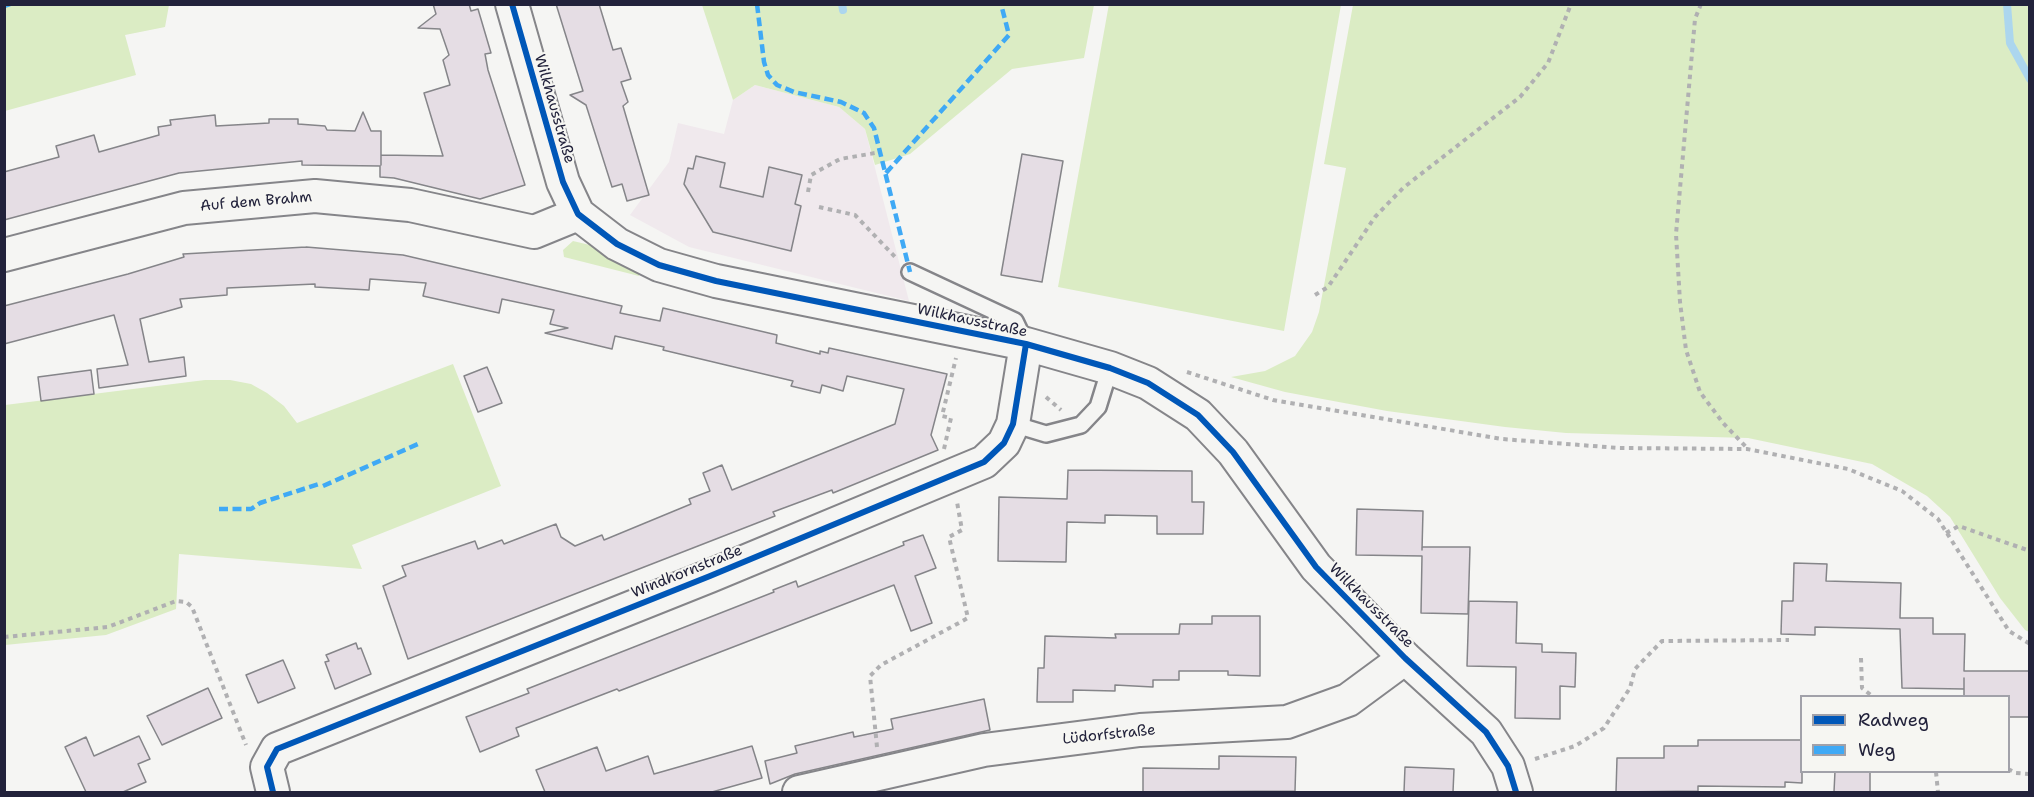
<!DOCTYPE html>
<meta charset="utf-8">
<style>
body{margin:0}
#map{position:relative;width:2034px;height:797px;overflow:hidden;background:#f5f5f3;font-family:"Shantell Sans",sans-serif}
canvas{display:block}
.frame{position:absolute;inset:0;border:6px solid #22223b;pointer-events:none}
.legend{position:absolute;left:1800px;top:695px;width:210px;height:78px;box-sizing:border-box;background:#f6f6f2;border:2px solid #a1a1a9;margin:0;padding:8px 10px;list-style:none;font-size:18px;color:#22223b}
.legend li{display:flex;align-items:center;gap:12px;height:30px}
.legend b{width:30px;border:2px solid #a1a1a9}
</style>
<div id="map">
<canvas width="2034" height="797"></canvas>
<div class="frame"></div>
<ul class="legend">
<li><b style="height:8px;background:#0057b8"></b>Radweg</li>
<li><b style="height:8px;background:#3fa9f5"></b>Weg</li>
</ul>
</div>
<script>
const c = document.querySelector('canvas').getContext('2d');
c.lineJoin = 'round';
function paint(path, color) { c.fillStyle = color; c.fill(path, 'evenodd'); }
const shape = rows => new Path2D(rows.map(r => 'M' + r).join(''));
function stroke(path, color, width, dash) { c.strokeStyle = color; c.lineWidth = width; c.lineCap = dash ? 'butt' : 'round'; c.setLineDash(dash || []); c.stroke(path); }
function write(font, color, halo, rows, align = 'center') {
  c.font = font + ' "Shantell Sans",sans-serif'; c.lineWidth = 4.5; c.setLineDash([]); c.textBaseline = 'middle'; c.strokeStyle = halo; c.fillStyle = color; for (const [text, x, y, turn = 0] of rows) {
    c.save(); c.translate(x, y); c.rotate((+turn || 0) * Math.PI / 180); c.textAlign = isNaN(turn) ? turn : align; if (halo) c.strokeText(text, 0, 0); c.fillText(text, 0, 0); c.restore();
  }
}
const built = shape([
 [755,85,839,107,865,129,909,301,689,247,630,215,669,162,678,123,724,134,733,100]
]);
const green = shape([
 [5,4,169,4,169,5,165,27,125,35,136,75,5,111],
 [1109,4,1341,5,1284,331,1058,287],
 [702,5,702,4,1094,5,1084,58,1012,69,910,154,875,165,865,129,839,107,755,85,733,100],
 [1353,5,2029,5,2029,632,2025,630,2000,598,1950,517,1927,496,1872,464,1748,438,1566,433,1505,427,1387,411,1285,392,1231,377,1265,371,1295,356,1312,332,1319,312,1346,168,1324,164],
 [573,241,594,246,640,273,639,276,564,257,563,250],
 [453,364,501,486,352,545,362,569,179,554,176,609,106,635,5,645,5,405,205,380,230,380,251,384,267,393,284,406,297,423]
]);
const stream = shape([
 [842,4,843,10],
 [2007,4,2010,43,2030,79]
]);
const building = shape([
 [433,4,469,4,471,11,478,9,491,53,485,54,488,70,525,185,480,199,394,178,380,177,380,166,302,165,302,161,179,173,4,220,4,172,59,157,56,146,94,135,99,152,159,135,158,127,171,125,170,120,215,115,216,126,269,123,269,119,298,119,298,124,325,126,327,130,355,131,363,112,371,131,381,131,381,165,381,155,443,156,424,93,450,85,443,60,449,55,440,29,418,28,436,14,433,4],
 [556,4,599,4,613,50,621,48,631,79,621,82,628,102,623,106,649,195,627,201,622,184,612,187,586,105,570,95,583,91,556,4],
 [1022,154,1063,161,1042,282,1001,275,1022,154],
 [696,156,725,163,720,187,763,197,769,167,802,175,795,204,801,206,791,251,713,232,684,184,688,168,693,169,696,156],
 [306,247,403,255,622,306,620,313,660,321,663,308,777,335,776,343,820,354,820,351,828,353,829,348,947,374,931,435,938,450,833,493,832,490,773,512,775,516,408,659,383,586,406,576,402,566,475,541,478,549,502,540,504,544,556,524,561,537,575,546,602,535,604,540,691,504,689,499,710,491,703,473,722,465,732,490,895,424,904,389,847,376,843,391,822,385,820,393,791,386,793,381,663,350,664,347,615,336,612,349,545,333,568,328,550,324,554,310,502,299,499,313,423,296,426,283,370,279,369,290,315,287,315,284,227,288,227,295,180,299,182,307,140,319,149,362,184,357,186,376,99,388,97,369,128,365,114,315,4,344,4,306,128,274,184,257,183,254,306,247],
 [487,367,502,403,478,412,464,376,487,367],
 [91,370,94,394,41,401,38,377,91,370],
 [1068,470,1192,471,1192,502,1204,502,1203,534,1157,534,1157,516,1105,515,1105,523,1067,522,1066,562,998,561,999,497,1067,499,1068,470],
 [1357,509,1423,511,1422,550,1422,547,1470,547,1468,614,1421,613,1422,556,1356,555,1357,509],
 [923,535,936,568,915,576,932,623,911,631,894,585,619,691,617,689,516,728,519,736,480,752,466,717,529,693,527,689,774,592,773,590,796,581,798,587,904,545,903,542,923,535],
 [1794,563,1827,564,1826,581,1901,583,1900,618,1933,618,1933,634,1965,634,1964,671,2029,671,2029,717,2008,717,2008,696,1964,696,1964,678,1964,689,1902,688,1900,629,1815,627,1815,635,1781,634,1782,601,1793,601,1794,563],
 [1469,601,1517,602,1516,643,1542,644,1542,652,1576,653,1575,687,1560,686,1560,719,1515,718,1516,667,1467,666,1469,601],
 [1212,616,1260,616,1260,676,1228,675,1228,671,1179,671,1179,680,1153,680,1153,687,1115,685,1115,691,1073,690,1073,702,1037,702,1038,668,1044,668,1045,636,1116,638,1115,634,1179,634,1180,624,1212,624,1212,616],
 [356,643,358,649,361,648,371,674,335,689,325,662,329,661,326,655,356,643],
 [283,660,295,688,258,703,246,675,283,660],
 [208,688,222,718,162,745,147,716,208,688],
 [984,699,990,730,795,774,770,784,765,761,797,753,795,746,853,732,854,737,893,729,891,719,984,699],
 [139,736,150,759,138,764,146,782,123,792,86,792,65,747,86,737,94,756,139,736],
 [1698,740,1802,740,1802,783,1785,782,1785,787,1698,786,1698,791,1616,792,1617,758,1664,758,1664,746,1698,746,1698,740],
 [752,746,762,778,712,792,545,792,536,770,597,747,606,771,648,756,654,774,752,746],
 [1219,756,1296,757,1295,791,1143,792,1143,768,1219,769,1219,756],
 [1405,767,1454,769,1453,792,1404,792,1405,767],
 [1835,771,1870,771,1870,792,1834,792,1835,771]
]);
const path = shape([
 [1701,4,1695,19,1676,234,1680,302,1686,350,1700,392,1723,423,1747,448],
 [808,192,811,175,840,159,881,152],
 [819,207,855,215,897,259],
 [1315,295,1328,287,1375,217,1403,188,1520,97,1548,63,1571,4],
 [1187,372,1273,400,1502,439,1619,448,1747,449,1848,469,1902,491,1938,519,2009,631,2030,644],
 [1046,397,1061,410],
 [944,449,951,418,942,416,956,358],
 [1946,533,1959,526,2030,551],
 [4,637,108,627,176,601,186,602,192,607,246,745],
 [1861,658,1862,688,1872,696],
 [877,747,870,676,881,665,968,618,949,537,962,530,957,502],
 [1535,759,1575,746,1604,728,1630,688,1635,669,1662,641,1789,640],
 [2008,769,2016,773,2030,774],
 [1936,772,1938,792]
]);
const lane = shape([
 [910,272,1015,321,1026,344],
 [1013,424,1046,434,1081,425,1098,407,1110,368]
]);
const street = shape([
 [512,4,563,182,578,214,617,244,659,265,716,281,1026,344,1110,368,1148,383,1198,415,1233,452,1316,567,1405,658,1486,732,1508,766,1516,792],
 [4,255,184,208,315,196,410,205,534,232,578,214],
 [273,792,267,767,277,749,710,576,984,462,1004,443,1013,424,1026,344],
 [799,792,984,750,1140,730,1287,722,1348,700,1405,658]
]);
const quiet = shape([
 [757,4,764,62,768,75,777,85,794,92,841,102,864,113,874,128,910,272],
 [4,6,10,4],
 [886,173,1009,35,1001,4],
 [323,486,418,444],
 [219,509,251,509,260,503,322,483]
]);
const cycleway = shape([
 [512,4,563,182,578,214,617,244,659,265,716,281,1026,344,1110,368,1148,383,1198,415,1233,452,1316,567,1405,658,1486,732,1508,766,1516,792],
 [273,792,267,767,277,749,710,576,984,462,1004,443,1013,424,1026,344]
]);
const streetNames = [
 ["Wilkhausstraße",554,109,74],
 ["Auf dem Brahm",256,202,-5],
 ["Wilkhausstraße",972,321,12],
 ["Windhornstraße",687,572,-22],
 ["Wilkhausstraße",1371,606,45],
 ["Lüdorfstraße",1109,735,-6]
];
paint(built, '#f0e9ed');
paint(green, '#dbecc4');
stroke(stream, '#acd6ee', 8);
paint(building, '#e5dde4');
stroke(building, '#858589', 1.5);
stroke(lane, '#858589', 20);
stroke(street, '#858589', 36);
stroke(path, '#b0b0b2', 4, [4.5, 4.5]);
stroke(lane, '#f5f5f3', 15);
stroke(street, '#f5f5f3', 32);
stroke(quiet, '#3fa9f5', 4.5, [9, 4.5]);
stroke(cycleway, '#0057b8', 6);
write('15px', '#22223b', '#f6f6f2', streetNames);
</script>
